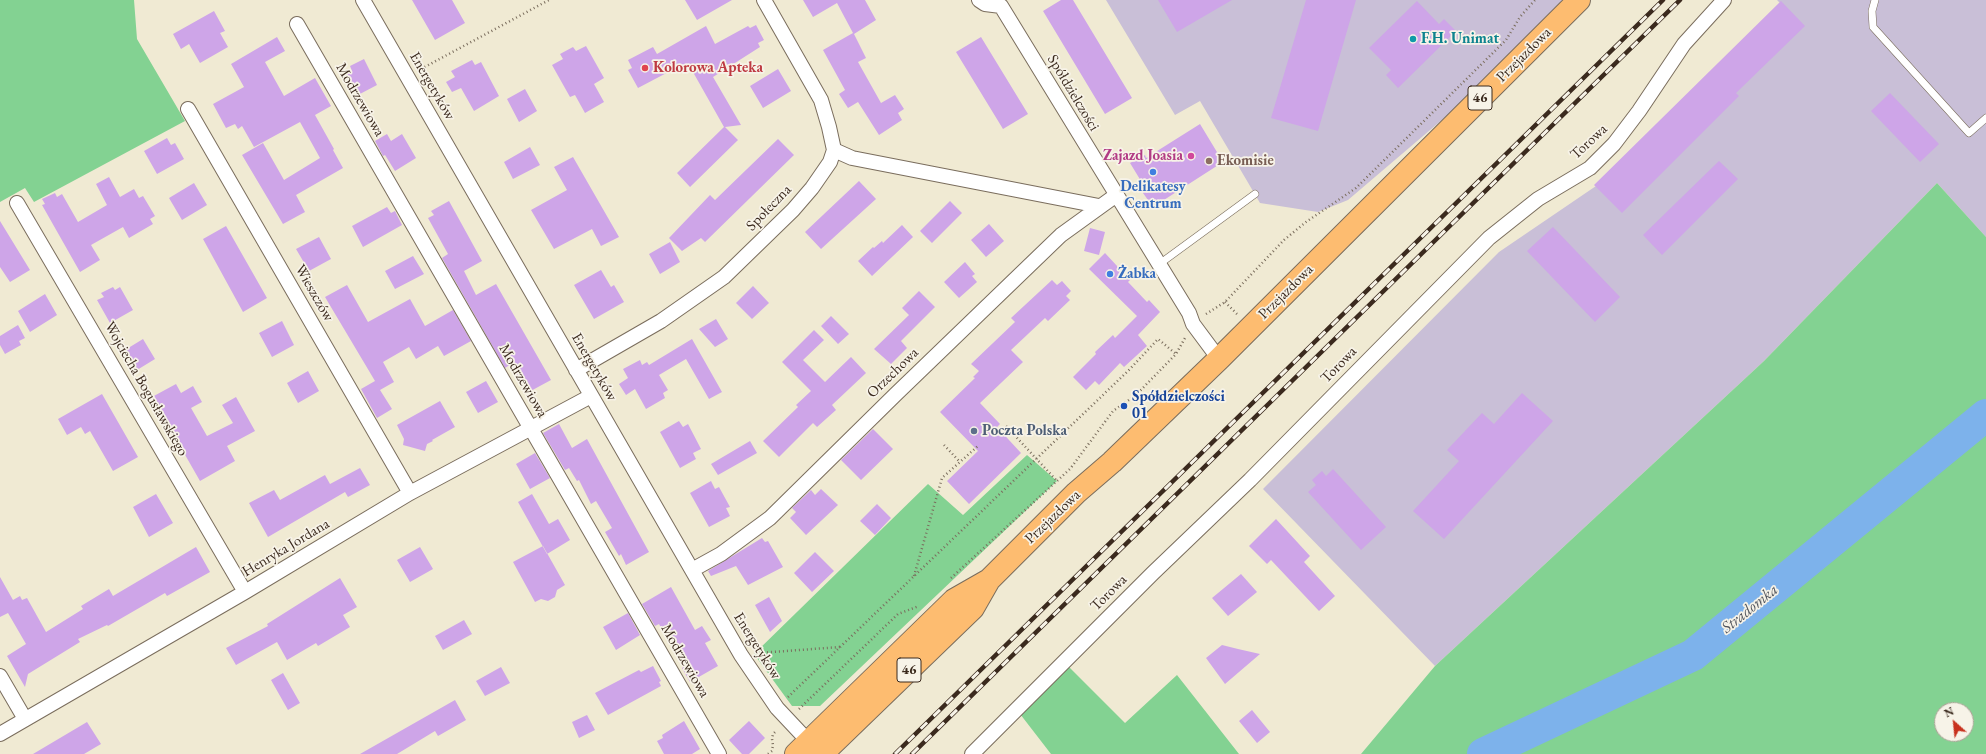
<!DOCTYPE html>
<meta charset="utf-8">
<style>
body{margin:0}
#map{position:relative;width:1986px;height:754px;overflow:hidden;background:#f0ead3;font-family:"EB Garamond",serif}
canvas{display:block}
.north{position:absolute;left:1934px;top:702px;width:40px;height:40px;box-sizing:border-box;background:#f7f3e8;border:1px solid #aca397;border-radius:50%;rotate:333deg;font-size:11px;font-weight:700;line-height:16px;text-align:center;color:#3b2a1e}
.north::after{content:'';display:block;margin:auto;width:14px;height:18px;background:#c8321e;clip-path:polygon(50% 0,100% 100%,50% 72%,0 100%)}
</style>
<div id="map">
<canvas width="1986" height="754"></canvas>
<div class="north">N</div>
</div>
<script>
const c = document.querySelector('canvas').getContext('2d');
c.lineJoin = 'round';
function paint(path, color) { c.fillStyle = color; c.fill(path, 'evenodd'); }
const shape = rows => new Path2D(rows.map(r => 'M' + r).join(''));
function stroke(path, color, width, dash) { c.strokeStyle = color; c.lineWidth = width; c.lineCap = dash ? 'butt' : 'round'; c.setLineDash(dash || []); c.stroke(path); }
function write(font, color, halo, rows, align = 'center') {
  c.font = font + ' "EB Garamond",serif'; c.lineWidth = 3.5; c.setLineDash([]); c.textBaseline = 'middle'; c.strokeStyle = halo; c.fillStyle = color; for (const [text, x, y, turn = 0] of rows) {
    c.save(); c.translate(x, y); c.rotate((+turn || 0) * Math.PI / 180); c.textAlign = isNaN(turn) ? turn : align; if (halo) c.strokeText(text, 0, 0); c.fillText(text, 0, 0); c.restore();
  }
}
const industrial = shape([
 [1106,0,1579,0,1559,20,1348,200,1318,212,1260,203,1200,101,1175,115],
 [1777,0,1986,0,1986,237,1937,183,1764,361,1435,666,1263,489,1499,252,1596,186,1780,3]
]);
const green = shape([
 [0,0,134,0,137,39,185,121,34,202,25,188,0,202],
 [1937,183,1986,237,1986,754,1361,754,1435,666,1764,361],
 [1942,710,1966,710,1966,734,1942,734],
 [1027,455,1057,481,820,706,792,706,754,654,928,484,963,515],
 [1064,662,1125,723,1177,675,1239,754,1051,754,1017,710]
]);
const river = shape([
 [1483,754,1693,655,1986,415]
]);
const building = shape([
 [412,0,452,0,465,23,435,40],
 [685,0,732,0,697,20],
 [803,0,865,0,876,20,854,34,866,58,858,62,881,103,895,95,904,109,898,113,902,120,879,135,858,102,848,108,839,94,845,90,823,50,853,33,837,3,813,17],
 [1061,0,1073,0,1132,98,1105,114,1043,11],
 [1158,0,1232,0,1177,32],
 [1306,0,1356,0,1318,131,1271,118],
 [1417,1,1439,24,1444,19,1456,31,1398,88,1386,75,1391,70,1369,48],
 [1781,1,1805,26,1736,93,1739,96,1622,213,1594,185],
 [214,11,225,31,220,33,228,47,200,63,189,44,181,49,173,34],
 [756,25,764,40,758,43,760,47,713,77,741,125,725,127,738,140,690,187,677,173,724,127,689,65,678,70,676,68,638,88,628,70,632,68,628,60,653,47,657,54,706,26,715,44,748,26,750,28],
 [277,37,285,51,265,62,284,96,315,78,331,106,315,115,334,149,333,150,343,168,296,195,305,212,283,224,242,155,263,143,284,180,320,158,300,122,254,147,242,126,238,129,235,124,226,128,213,104,244,87,231,64],
 [981,37,1028,114,1003,129,956,52],
 [586,46,604,78,594,84,604,102,585,113,575,95,570,97,552,65,563,59,560,54,573,47,576,51],
 [364,59,377,85,358,95,347,74,352,71,350,66],
 [472,60,475,65,481,62,499,96,474,111,461,88,452,92,446,82,455,77,451,71],
 [778,69,791,91,763,108,750,86],
 [525,89,537,111,519,122,507,99],
 [1890,93,1939,144,1920,162,1871,111],
 [1200,124,1223,162,1153,207,1138,186,1141,181,1130,163,1145,155,1146,158],
 [387,134,391,141,402,134,416,158,395,171,385,155,383,156,375,141],
 [167,138,171,145,175,143,184,159,157,174,144,151],
 [778,139,794,155,705,242,701,238,682,251,669,238,710,195,715,200],
 [530,147,540,165,513,179,504,162],
 [573,157,619,237,601,246,592,229,554,249,531,210,567,190,554,167],
 [1719,161,1738,179,1662,255,1643,235],
 [109,177,120,197,134,189,139,198,143,196,155,216,150,219,153,224,129,238,123,227,91,245,100,260,80,272,42,205,45,204,42,199,55,193,57,197,62,194,78,222,107,205,96,184],
 [859,181,876,199,821,249,805,232],
 [194,183,207,205,182,220,169,198],
 [449,201,482,261,464,271,476,295,496,284,551,380,527,393,511,364,505,368,442,258,448,254,428,218,434,215,431,211],
 [950,201,962,213,932,243,920,231],
 [387,207,391,213,395,211,402,225,363,247,352,226],
 [0,221,30,270,10,282,0,267],
 [989,224,1004,241,986,257,971,240],
 [902,225,913,237,872,276,858,261,873,247,874,248,882,241,883,243],
 [226,226,267,298,243,312,203,239],
 [1553,227,1620,297,1595,322,1527,251],
 [1090,228,1105,232,1099,255,1084,251],
 [319,237,331,259,309,271,296,249],
 [670,242,680,262,660,274,649,254],
 [1105,253,1130,280,1128,282,1147,302,1149,300,1160,312,1138,335,1147,346,1124,367,1120,363,1099,385,1095,381,1086,390,1073,377,1096,354,1095,352,1113,335,1115,338,1137,316,1089,269],
 [413,256,424,274,395,289,385,271],
 [965,262,975,274,972,276,977,282,959,298,944,282],
 [601,270,611,287,614,285,624,302,594,319,574,285],
 [1052,280,1057,285,1062,281,1071,291,1066,296,1070,300,1048,321,1045,318,1011,350,1023,362,980,403,1000,424,997,427,1021,453,969,504,947,481,978,451,940,412,975,378,973,377,979,371,971,364,1015,322,1011,318],
 [347,285,368,322,410,299,425,326,453,310,471,341,444,356,438,346,416,359,409,347,383,362,394,382,380,390,392,409,377,418,361,389,375,381,325,297],
 [753,286,769,303,752,319,736,303],
 [113,287,115,290,120,287,133,310,110,323,97,300,104,297,101,293],
 [919,291,935,307,901,341,907,348,891,364,874,349,909,315,902,308],
 [45,294,57,315,30,332,18,311],
 [831,316,849,334,838,344,821,326],
 [716,319,728,339,715,347,699,329],
 [282,321,294,345,272,357,259,333],
 [18,325,25,338,19,341,21,345,5,354,0,345,0,336],
 [814,330,824,340,803,360,825,382,851,357,866,373,832,405,836,410,817,427,813,423,779,457,763,441,798,407,796,405,811,391,782,362],
 [143,339,155,359,137,370,125,350],
 [692,339,722,392,709,399,686,359,659,375,668,390,663,393,665,398,646,409,635,389,626,395,619,384,628,378,623,369,640,360,642,365,647,362,649,365],
 [308,371,319,391,298,403,287,383],
 [486,381,498,402,478,413,466,392],
 [176,384,181,393,193,386,202,402,191,408,207,436,233,423,222,405,236,397,255,431,227,446,235,461,200,481,152,397],
 [1522,393,1553,421,1444,539,1413,511,1459,461,1447,450,1482,413,1494,424],
 [102,394,138,457,113,471,90,431,85,434,81,427,67,435,58,419],
 [440,401,455,427,432,440,433,441,427,444,425,451,403,445,404,439,397,425],
 [679,421,683,427,688,424,701,449,693,453,696,459,680,468,660,432],
 [559,424,572,448,587,439,649,552,626,565,621,554,619,556,605,532,612,528,596,501,591,504,579,480,577,481,569,468,565,470,543,433],
 [873,429,893,449,861,480,841,460],
 [750,441,757,453,718,475,711,464],
 [535,453,550,478,530,489,516,464],
 [360,468,370,485,348,497,345,492,268,537,249,503,274,490,280,500,325,475,330,484],
 [1333,469,1386,527,1361,550,1308,492,1316,485,1312,480,1322,471,1326,476],
 [711,481,715,489,719,487,730,507,726,508,730,516,709,527,690,493],
 [821,489,838,505,806,535,790,518,796,512,792,508,811,490,815,495],
 [156,494,173,523,149,537,133,507],
 [532,494,549,524,558,519,570,540,547,554,518,502],
 [877,504,891,518,875,535,860,521],
 [1276,519,1310,556,1304,562,1335,596,1319,611,1271,560,1267,564,1249,546],
 [762,538,765,542,768,541,783,567,748,585,736,566,711,576,708,571],
 [543,546,565,585,557,590,555,597,548,601,541,599,535,602,513,562],
 [196,547,210,572,167,596,165,593,108,626,107,625,78,639,80,642,28,674,25,687,7,656,26,644,8,613,0,617,0,577,13,600,20,596,22,600,27,598,46,632,83,609,81,606,109,589,113,596],
 [420,547,433,569,410,582,397,560],
 [815,552,834,571,812,592,794,573],
 [1241,574,1257,592,1228,616,1212,598],
 [340,578,357,607,343,615,350,627,318,646,316,643,287,660,277,642,236,665,226,648,268,626,267,624],
 [671,587,695,630,702,626,711,640,705,643,718,666,690,682,682,668,687,665,669,635,666,637,659,624,655,626,642,604],
 [769,597,782,621,770,632,755,605],
 [628,613,640,635,616,650,603,627],
 [464,620,472,634,443,650,435,636],
 [1222,645,1238,649,1260,654,1225,684,1206,658],
 [653,666,661,681,659,682,661,686,608,715,595,693,639,670,641,672],
 [501,667,510,683,485,696,476,681],
 [283,673,300,703,288,710,271,680],
 [455,700,466,720,438,736,435,731,397,754,360,754],
 [1252,710,1270,732,1257,743,1239,721],
 [587,715,595,730,579,738,572,722],
 [684,721,700,749,692,754,664,754,657,741,663,738,662,735],
 [749,721,765,738,749,754,742,754,729,740],
 [87,722,101,744,84,754,33,754]
]);
const path = shape([
 [421,69,549,0],
 [1225,302,1237,314],
 [1206,314,1225,302,1284,240,1306,222,1356,188,1506,40,1520,17,1535,0],
 [1006,426,1057,481],
 [944,445,959,461],
 [914,576,942,478,979,445],
 [951,578,1070,469,1113,411,1136,395,1176,354,1185,338],
 [759,653,840,647],
 [788,697,1129,370,1158,339,1176,354],
 [799,709,898,614,919,606],
 [768,754,772,751,773,745,772,739,773,734,777,730]
]);
const lane = shape([
 [1875,0,1872,11,1873,27,1969,133,1986,118],
 [1158,265,1255,194]
]);
const street = shape([
 [363,0,741,655,777,708,808,741],
 [979,0,985,4,1001,6,1189,313,1193,324,1219,359],
 [297,24,719,754],
 [188,109,410,493],
 [834,150,852,158,1099,206],
 [17,203,245,592],
 [576,370,661,321,724,277,793,210,812,188,830,162,834,150,829,127,821,100,764,0],
 [692,570,721,554,770,518,896,394,1061,235,1115,196],
 [0,676,25,719],
 [0,734,245,592,410,493,591,396],
 [972,754,1153,573,1250,480,1489,238,1538,199,1590,168,1614,144,1639,111,1684,44,1724,0]
]);
const primary = shape([
 [796,754,954,600,989,580,1076,493,1112,462,1219,359,1579,0],
 [822,754,973,608,989,580]
]);
const rail = shape([
 [895,754,1663,0],
 [912,754,1680,0]
]);
const markers = [
 [1413,39,4,"#0f9aa8"],
 [645,68,4,"#e0444e"],
 [1191,156,4,"#d1479c"],
 [1209,161,4,"#8d6e63"],
 [1153,172,4,"#3f7fe0"],
 [1110,274,4,"#3f7fe0"],
 [1124,406,4,"#1a4fb4"],
 [974,431,4,"#5c6f8a"]
];
const shields = [
 [1480,98,24],
 [909,670,24]
];
const shieldNames = [
 ["46",1480,98],
 ["46",909,670]
];
const cultureNames = [
 ["F.H. Unimat",1421,39]
];
const streetNames = [
 ["Przejazdowa",1524,55,-45],
 ["Energetyków",432,86,60],
 ["Spółdzielczości",1073,93,59],
 ["Modrzewiowa",360,100,60],
 ["Torowa",1589,142,-43],
 ["Społeczna",769,208,-46],
 ["Przejazdowa",1286,292,-45],
 ["Wieszczów",314,293,60],
 ["Torowa",1339,365,-46],
 ["Energetyków",594,367,60],
 ["Orzechowa",893,373,-44],
 ["Modrzewiowa",523,381,60],
 ["Wojciecha Bogusławskiego",146,389,60],
 ["Przejazdowa",1053,517,-44],
 ["Henryka Jordana",286,548,-31],
 ["Torowa",1109,593,-45],
 ["Energetyków",757,646,58],
 ["Modrzewiowa",685,661,60]
];
const healthNames = [
 ["Kolorowa Apteka",653,68]
];
const hotelNames = [
 ["Zajazd Joasia",1183,156]
];
const educationNames = [
 ["Ekomisie",1217,161]
];
const shopNames = [
 ["Delikatesy",1153,187],
 ["Centrum",1153,204],
 ["Żabka",1118,274,"left"]
];
const transitNames = [
 ["Spółdzielczości",1132,397],
 ["01",1132,414]
];
const serviceNames = [
 ["Poczta Polska",982,431]
];
const waterNames = [
 ["Stradomka",1750,609,-39]
];
paint(industrial, '#c9bfd7');
paint(green, '#83d292');
stroke(river, '#7db2eb', 32);
paint(building, '#cea5e8');
stroke(lane, '#7a6d5d', 8);
stroke(street, '#7a6d5d', 16);
stroke(primary, '#7a6d5d', 24);
stroke(path, '#7a6d5d', 2.5, [1, 3]);
stroke(lane, '#fff', 7);
stroke(street, '#fff', 14);
stroke(primary, '#fdbc70', 22);
stroke(rail, '#3b2a1e', 4.5);
stroke(rail, '#f7f3e8', 3, [9]);
for (const [x, y, r, color] of markers) { const dot = new Path2D(); dot.arc(x, y, r, 0, 2 * Math.PI); c.fillStyle = color; c.fill(dot); stroke(dot, '#f7f3e8', 1.5); }
for (const [x, y, w] of shields) { const box = new Path2D(); box.roundRect(x - w / 2, y - 12, w, 24, 3); c.fillStyle = '#f7f3e8'; c.fill(box); stroke(box, '#3b2a1e', 1); }
write('bold 14px', '#3b2a1e', null, shieldNames);
write('bold 15px', '#0d838f', '#f7f3e8', cultureNames, 'left');
write('15px', '#3b2a1e', '#f7f3e8', streetNames);
write('bold 15px', '#be3a42', '#f7f3e8', healthNames, 'left');
write('bold 15px', '#b23c85', '#f7f3e8', hotelNames, 'right');
write('bold 15px', '#785e54', '#f7f3e8', educationNames, 'left');
write('bold 15px', '#366cbe', '#f7f3e8', shopNames);
write('bold 15px', '#164399', '#f7f3e8', transitNames, 'left');
write('bold 15px', '#4e5e75', '#f7f3e8', serviceNames, 'left');
write('italic 16px', '#4f535c', '#f7f3e8', waterNames);
</script>
